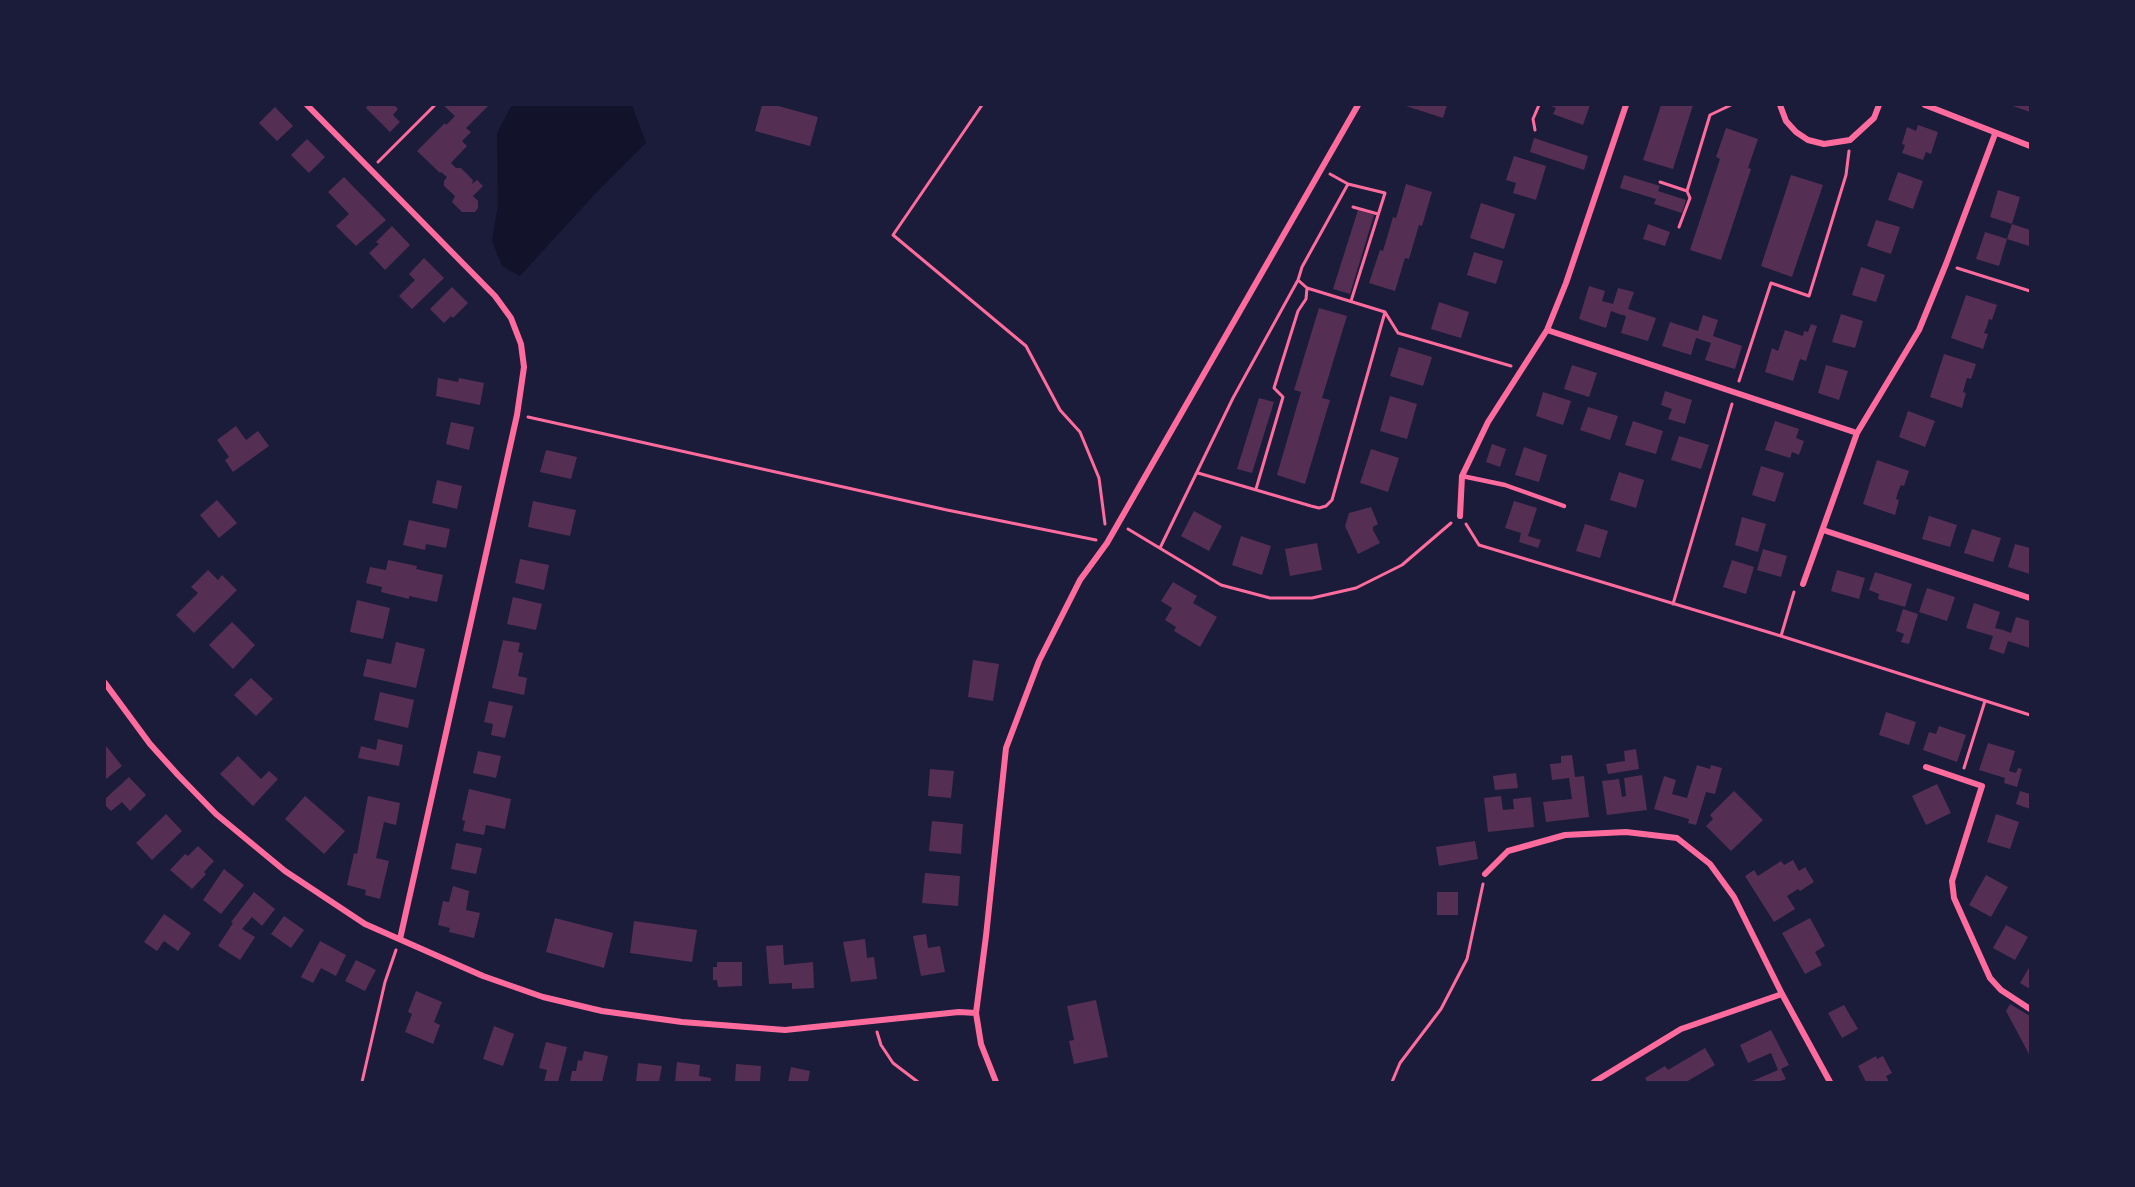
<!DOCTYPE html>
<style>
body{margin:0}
#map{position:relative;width:2135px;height:1187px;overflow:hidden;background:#1b1b3a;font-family:"PT Sans Narrow",sans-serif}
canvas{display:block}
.frame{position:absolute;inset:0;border:106px solid #1b1b3a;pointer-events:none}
</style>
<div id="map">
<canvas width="2135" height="1187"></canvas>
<div class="frame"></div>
</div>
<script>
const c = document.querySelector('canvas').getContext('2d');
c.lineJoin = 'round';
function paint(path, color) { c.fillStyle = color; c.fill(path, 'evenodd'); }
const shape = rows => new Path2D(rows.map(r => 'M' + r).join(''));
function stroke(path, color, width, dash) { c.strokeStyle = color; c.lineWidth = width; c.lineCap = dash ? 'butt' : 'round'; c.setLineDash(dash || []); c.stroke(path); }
const water = shape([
 [512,105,632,105,646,143,593,196,520,276,502,266,492,241,498,204,497,133]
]);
const building = shape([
 [368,105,394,105,398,109,393,115,400,122,390,132,366,108],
 [443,105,489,105,466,128,471,132,462,141,467,146,451,163,456,168,461,168,473,180,472,184,477,180,483,186,473,196,478,201,478,208,475,212,462,212,452,202,455,196,444,186,444,181,447,177,441,172,440,173,417,151,445,123,446,125,455,116],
 [762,105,775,105,818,117,810,146,755,131],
 [1403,105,1447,105,1443,118],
 [1548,105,1590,105,1583,125,1553,114,1556,108],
 [1661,105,1693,105,1673,169,1643,160],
 [2010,105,2030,105,2030,112],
 [275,107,293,126,277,141,259,123],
 [1918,125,1938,132,1931,154,1926,152,1923,160,1902,153,1905,145,1902,144,1907,127,1916,131],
 [1726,128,1758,139,1748,168,1751,169,1721,260,1690,250,1720,159,1716,157],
 [1534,138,1588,156,1584,170,1530,152],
 [307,139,325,157,309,173,291,155],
 [1514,156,1546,166,1536,200,1513,193,1516,183,1506,180],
 [1898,172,1923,181,1913,209,1888,200],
 [1624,175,1660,186,1658,191,1686,200,1682,213,1654,204,1656,199,1620,188],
 [1791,175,1823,185,1792,277,1761,266],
 [344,177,386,220,356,246,336,226,349,214,328,192],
 [1406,184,1432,192,1422,226,1419,225,1409,259,1405,258,1395,291,1369,283,1380,250,1383,251,1393,217,1396,218],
 [1998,190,2020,197,2012,224,1990,217],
 [1481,203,1515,214,1504,249,1470,238],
 [1358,210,1374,215,1350,294,1333,289],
 [1876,220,1900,227,1891,254,1867,246],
 [1648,224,1670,232,1665,246,1643,239],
 [2012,224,2030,230,2029,246,2007,239],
 [392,226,410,245,385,270,369,253,379,244,376,242],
 [1985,232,2007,239,1999,266,1976,259],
 [1474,252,1503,261,1496,284,1467,275],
 [424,258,444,278,412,309,399,296,415,280,409,274],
 [1861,267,1885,275,1876,302,1852,295],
 [1589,286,1605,291,1602,301,1613,304,1618,288,1634,292,1628,309,1656,318,1648,341,1621,333,1626,316,1619,314,1611,311,1606,328,1579,319],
 [452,287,468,303,453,318,451,316,444,323,430,309],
 [1966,295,1997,305,1992,320,1989,319,1987,326,1984,333,1988,334,1983,349,1951,338],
 [1439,302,1469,312,1461,338,1431,329],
 [1319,308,1347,316,1322,398,1330,400,1305,484,1277,475,1301,392,1294,390],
 [1841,314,1863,321,1855,348,1832,342],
 [1703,315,1718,320,1713,336,1742,346,1735,369,1705,360,1711,343,1696,338,1691,355,1662,346,1670,322,1698,331],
 [1811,324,1817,326,1806,361,1800,359,1793,381,1765,372,1772,348,1778,351,1785,330,1803,336,1804,331,1808,332],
 [1399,347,1432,357,1423,386,1390,376],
 [1944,354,1976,364,1971,379,1967,378,1963,392,1966,393,1962,408,1930,397],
 [1572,365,1597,373,1589,397,1564,389],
 [1826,365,1848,371,1839,400,1818,393],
 [438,378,458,382,459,378,484,383,480,405,436,396],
 [1665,391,1692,400,1685,424,1668,419,1672,409,1661,405],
 [1543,392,1571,401,1563,425,1536,416],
 [1390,396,1417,404,1407,439,1380,431],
 [1259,398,1274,402,1252,473,1237,469],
 [1588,407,1618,416,1610,440,1580,430],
 [1908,411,1935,421,1925,447,1899,437],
 [1633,421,1663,431,1656,454,1625,445],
 [1775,421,1799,429,1796,438,1804,441,1799,455,1792,452,1790,458,1765,450],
 [451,422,474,427,469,450,446,444],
 [236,426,246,440,258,431,269,446,233,472,225,460,229,457,217,440],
 [1679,436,1709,445,1701,469,1671,460],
 [1492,444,1506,449,1500,467,1486,462],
 [1524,447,1547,455,1539,482,1515,475],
 [1371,449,1399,458,1388,492,1360,483],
 [546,450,577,457,571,479,540,472],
 [1877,460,1909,471,1904,486,1901,485,1898,492,1896,499,1899,500,1895,515,1863,504],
 [1761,466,1784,473,1775,502,1752,495],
 [1619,472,1644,480,1636,508,1610,500],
 [437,480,462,486,457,509,432,503],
 [217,500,237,523,219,538,200,515],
 [533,501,576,510,570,536,528,527],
 [1514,501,1537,508,1528,536,1541,540,1538,548,1519,542,1521,533,1505,528],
 [1371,507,1378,524,1373,527,1373,530,1380,543,1358,554,1345,526,1349,513],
 [1194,511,1222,526,1209,551,1181,536],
 [1929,516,1957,525,1950,547,1922,539],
 [1742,517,1766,524,1758,552,1735,545],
 [409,520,450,529,446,548,426,544,425,550,403,545],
 [1585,524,1608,531,1600,558,1576,551],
 [1972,529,2001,538,1993,562,1964,553],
 [1241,536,1271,546,1262,575,1232,565],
 [1317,543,1322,570,1290,576,1285,549],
 [2015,544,2030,548,2030,574,2008,567],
 [1763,549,1787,556,1781,577,1757,570],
 [520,559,549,565,544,590,515,583],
 [388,560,417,566,416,569,443,575,437,602,409,596,409,599,381,592,382,587,366,583,370,567,386,570],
 [1732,560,1754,567,1746,594,1723,587],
 [208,570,218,580,222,575,237,590,194,633,176,615,198,593,191,587],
 [1837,570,1865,578,1859,599,1831,591],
 [1875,572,1912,584,1905,607,1878,599,1879,594,1869,590],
 [1173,582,1197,596,1193,603,1217,617,1200,647,1174,631,1176,627,1165,620,1172,608,1161,601],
 [1927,588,1955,597,1947,621,1919,612],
 [513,597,542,604,536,630,507,624],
 [357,600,390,608,383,639,350,632],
 [1974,603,2000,612,1995,628,2003,630,2011,633,2016,617,2030,621,2030,648,2008,641,2004,654,1989,649,1993,636,1966,628],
 [1903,609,1918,614,1909,644,1901,642,1904,634,1896,631],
 [232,622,255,645,233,669,209,645],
 [503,640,520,643,518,652,523,653,518,676,527,678,524,695,492,688],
 [396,642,425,649,416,688,363,676,367,659,391,664],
 [973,660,999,664,993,701,968,697],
 [251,678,273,699,256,716,234,695],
 [380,692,414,700,408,728,374,720],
 [489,701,513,706,505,738,491,735,493,724,484,722],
 [1886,712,1916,722,1909,745,1879,735],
 [1939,726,1966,735,1957,762,1923,750,1929,732,1936,734],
 [378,739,403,745,399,766,358,758,361,746,376,750],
 [1988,743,2015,751,2009,771,2016,773,2018,768,2022,769,2017,787,2004,783,2005,778,1979,770],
 [106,746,122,766,105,780,105,747],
 [1636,749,1639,769,1608,774,1606,764,1625,761,1624,751],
 [478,751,501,756,496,778,473,773],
 [1572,755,1575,777,1584,776,1589,817,1546,822,1543,802,1572,799,1569,778,1552,780,1550,764,1561,763,1561,756],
 [238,756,261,779,269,771,278,779,253,806,220,774],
 [1697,765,1710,769,1711,765,1722,768,1715,794,1706,792,1696,825,1688,823,1689,819,1654,809,1664,776,1676,780,1672,794,1687,798],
 [930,769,954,771,951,798,928,796],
 [1516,773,1518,788,1495,790,1493,776],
 [1642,775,1647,810,1607,815,1602,781,1619,779,1622,797,1626,796,1624,778],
 [129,777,146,795,130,811,122,802,111,811,105,805,105,799],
 [1937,784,1951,813,1926,825,1912,796],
 [469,789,511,799,505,829,486,825,484,835,463,831,465,821,462,820],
 [1734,791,1763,820,1731,851,1706,826,1713,819,1710,815],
 [2020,791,2030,794,2030,809,2016,804],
 [305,796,345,831,324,854,285,819],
 [368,796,400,803,396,825,384,822,376,858,389,861,380,899,365,895,366,890,347,885,354,853,357,854],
 [1501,796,1503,810,1514,809,1513,799,1531,797,1534,827,1488,832,1484,798],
 [166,814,182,831,152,860,136,843],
 [1996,814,2019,822,2010,849,1987,842],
 [932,821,963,824,961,854,929,851],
 [1475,841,1478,859,1439,866,1436,847],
 [456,843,482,848,476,874,451,869],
 [198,846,214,861,204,872,206,874,192,889,170,870,185,854,188,856],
 [1793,860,1799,871,1805,867,1814,882,1800,891,1798,889,1787,896,1795,909,1774,922,1745,876,1754,870,1758,876,1781,861,1784,865],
 [224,869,244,885,221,914,203,900],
 [925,873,960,876,958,906,922,903],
 [1986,875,2008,887,1991,917,1969,905],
 [453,886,469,891,466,910,480,913,474,938,449,932,450,928,438,925,443,901,449,902],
 [254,892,275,909,262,926,252,917,242,929,255,937,240,960,218,946,233,923,231,922],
 [1437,892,1458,892,1458,915,1437,915],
 [164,914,191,933,178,951,164,941,157,951,144,942],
 [284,916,304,930,291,948,271,934],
 [555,918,613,933,604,968,546,952],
 [1810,918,1825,946,1815,952,1822,965,1805,974,1782,933],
 [634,921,697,930,692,962,630,953],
 [2006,925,2028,937,2015,960,1993,948],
 [926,934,928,948,940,946,945,972,921,976,913,936],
 [865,939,867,958,874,957,877,979,851,982,843,942],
 [320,941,346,955,336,976,321,968,313,983,301,977],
 [783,945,784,965,813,962,814,988,792,989,792,983,769,984,766,946],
 [356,960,376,970,365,991,345,981],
 [717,962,742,962,742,986,718,987,717,980,713,980,713,967,717,967],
 [2030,966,2030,989,2020,983],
 [416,991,442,1002,434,1022,440,1025,433,1044,405,1032,412,1014,408,1012],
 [1096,1000,1108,1057,1074,1064,1069,1041,1074,1040,1067,1006],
 [2010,1004,2030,1016,2030,1056,2006,1011],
 [1844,1005,1858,1029,1842,1038,1828,1013],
 [494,1026,514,1034,503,1066,483,1059],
 [1771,1030,1789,1065,1781,1069,1786,1079,1778,1082,1750,1082,1778,1070,1771,1053,1748,1063,1740,1045],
 [546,1042,567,1047,558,1082,544,1082,547,1070,539,1068],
 [1705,1048,1715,1065,1686,1082,1647,1082,1645,1078,1665,1066,1668,1070],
 [584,1051,608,1056,602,1082,570,1082,572,1071,576,1071,578,1060,582,1061],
 [1876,1056,1877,1059,1883,1056,1892,1073,1886,1076,1889,1082,1866,1082,1858,1066],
 [677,1062,700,1065,699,1076,711,1078,711,1082,675,1082],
 [638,1063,662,1066,659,1082,636,1082],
 [736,1064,761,1066,760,1082,735,1082],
 [791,1067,810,1071,808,1082,788,1082]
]);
const path = shape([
 [982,105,893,235,1026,346,1060,410,1080,432,1099,478,1105,524],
 [1535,130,1533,119,1539,105],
 [378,162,435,105],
 [1660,182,1687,191],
 [1348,184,1385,193,1351,301],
 [1353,207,1378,214],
 [1679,227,1690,198,1687,191,1710,115,1731,105],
 [1957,268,2030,291],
 [1298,280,1307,288,1385,312,1398,333,1511,366],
 [1739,381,1771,283,1809,296,1846,175,1849,151],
 [528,417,947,510,1096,540],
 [1198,473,1311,506,1319,508,1326,506,1332,500,1385,312],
 [1256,489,1283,397,1274,388,1298,311,1306,299,1307,288],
 [1466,524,1479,545,1781,636,2030,715],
 [1128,529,1221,585,1270,598,1312,598,1356,588,1402,565,1451,523],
 [1160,548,1233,398,1298,280,1302,267,1348,184,1330,174],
 [1673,604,1732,404],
 [1781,636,1794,592],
 [1964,768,1985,701],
 [877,1032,881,1045,893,1063,918,1082],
 [362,1082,385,982,396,950],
 [1392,1082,1400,1063,1441,1009,1467,959,1483,884]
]);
const service = shape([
 [1462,476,1505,485,1564,506]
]);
const minor = shape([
 [307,105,495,296,511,318,521,344,524,367,517,415,400,939],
 [1780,105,1786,121,1796,132,1808,140,1824,144,1850,140,1874,118,1879,105],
 [1925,105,2030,146],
 [1547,330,1857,433],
 [1460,516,1462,476,1488,422,1547,330,1566,283,1626,105],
 [1823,530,2030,598],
 [1803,584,1857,433,1919,330,1946,264,1995,134],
 [105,683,150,744,178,775,216,814,285,871,365,924,483,976,543,997,602,1011,682,1022,785,1030,959,1012,976,1013],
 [1926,767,1982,786,1952,881,1954,898,1990,978,2001,990,2030,1009],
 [1485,874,1508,851,1565,835,1626,832,1677,838,1710,864,1734,897,1782,994,1830,1082],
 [996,1082,981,1044,976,1013,986,936,1006,748,1039,661,1080,580,1107,543,1358,105],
 [1594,1082,1681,1029,1782,994]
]);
paint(water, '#12122b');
paint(building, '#542f53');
stroke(path, '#ff6b9d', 3);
stroke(service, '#ff6b9d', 4.5);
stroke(minor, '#ff6b9d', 6);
</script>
